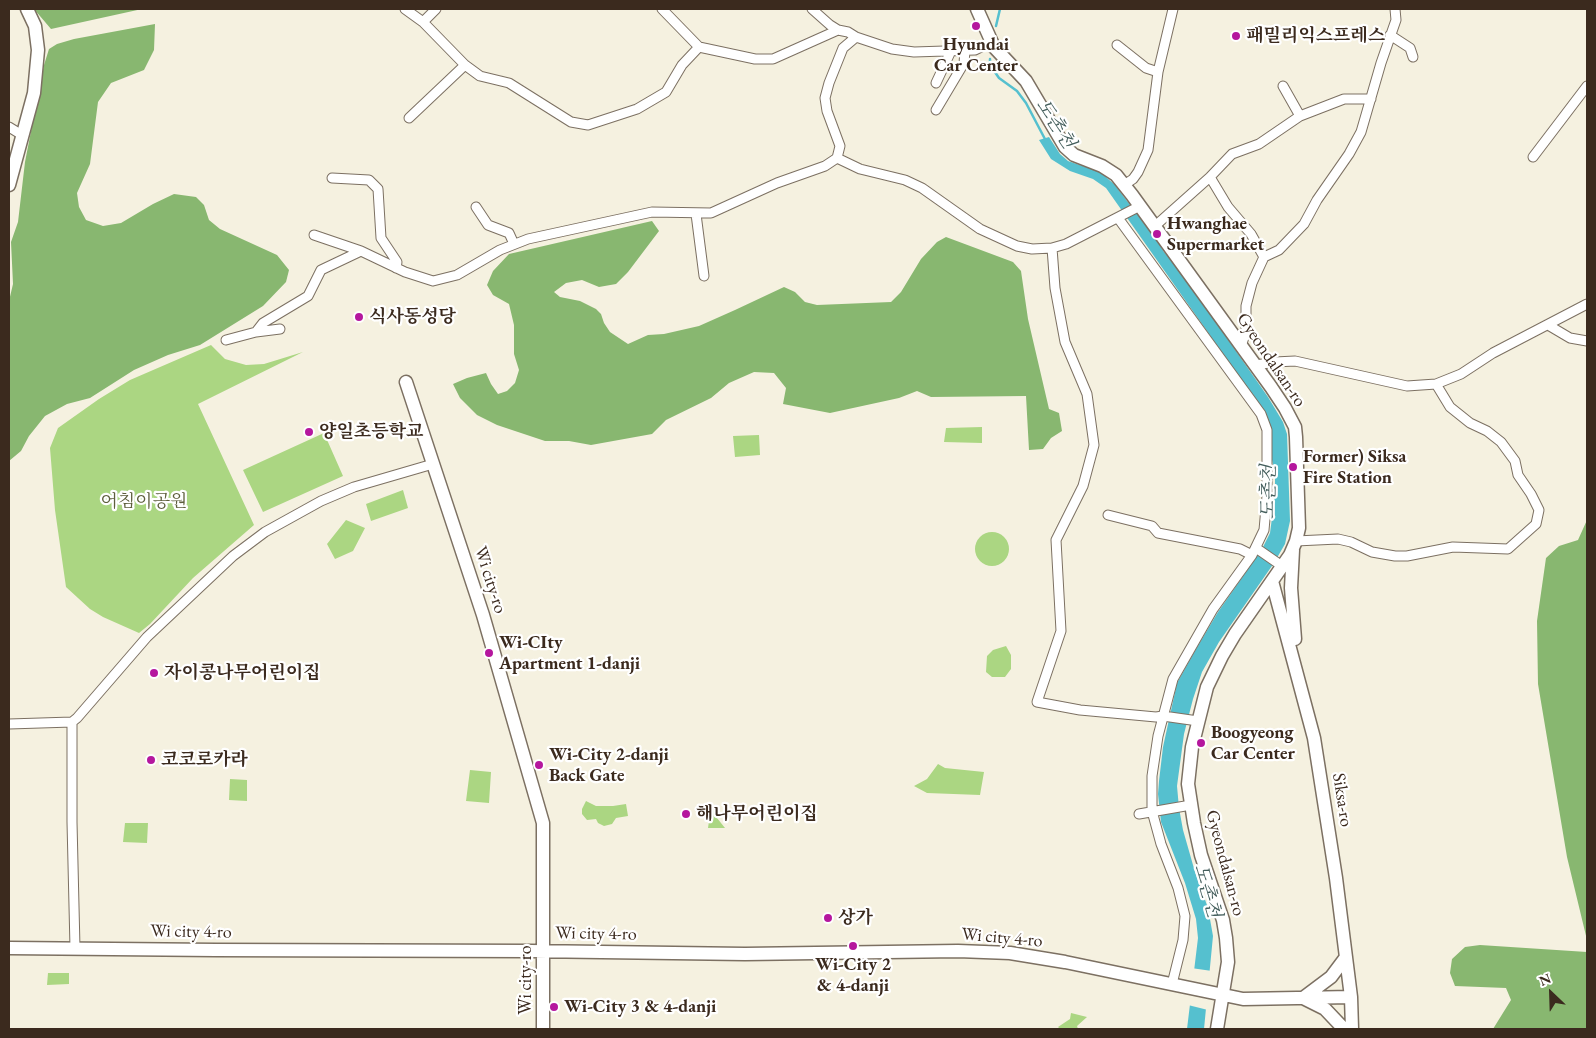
<!DOCTYPE html>
<meta charset="utf-8">
<style>
body{margin:0}
#map{position:relative;width:1596px;height:1038px;overflow:hidden;background:#f5f1e0;font-family:"EB Garamond",serif}
canvas{display:block}
.frame{position:absolute;inset:0;border:10px solid #3b2a1e;pointer-events:none}
.north{position:absolute;left:1526px;top:968px;width:50px;height:50px;-webkit-text-stroke:4px #fff;paint-order:stroke;rotate:336deg;font-size:14px;font-weight:700;line-height:20px;text-align:center;color:#3b2a1e}
.north::after{content:'';display:block;margin:auto;width:18px;height:22px;background:#3b2a1e;clip-path:polygon(50% 0,100% 100%,50% 72%,0 100%)}
</style>
<div id="map">
<canvas width="1596" height="1038"></canvas>
<div class="frame"></div>
<div class="north">N</div>
</div>
<script>
const c = document.querySelector('canvas').getContext('2d');
c.lineJoin = 'round';
function paint(path, color) { c.fillStyle = color; c.fill(path, 'evenodd'); }
const shape = rows => new Path2D(rows.map(r => 'M' + r).join(''));
function stroke(path, color, width, dash) { c.strokeStyle = color; c.lineWidth = width; c.lineCap = dash ? 'butt' : 'round'; c.setLineDash(dash || []); c.stroke(path); }
function write(font, color, halo, rows, align = 'center') {
  c.font = font + ' "EB Garamond","Noto Serif KR",serif'; c.lineWidth = 4.5; c.setLineDash([]); c.textBaseline = 'middle'; c.strokeStyle = halo; c.fillStyle = color; for (const [text, x, y, turn = 0] of rows) {
    c.save(); c.translate(x, y); c.rotate((+turn || 0) * Math.PI / 180); c.textAlign = isNaN(turn) ? turn : align; if (halo) c.strokeText(text, 0, 0); c.fillText(text, 0, 0); c.restore();
  }
}
const green = shape([
 [211,345,225,359,246,365,264,364,303,352,198,404,254,525,193,578,150,624,139,633,103,617,90,609,66,587,55,510,50,448,58,428,99,399,130,380],
 [982,427,982,443,944,442,946,428],
 [324,433,343,476,263,512,243,470],
 [759,435,760,455,735,457,733,436],
 [403,490,408,508,371,521,366,504],
 [346,520,365,528,353,551,335,559,327,544],
 '975 549a17 17 0 1 1 34 0a17 17 0 1 1-34 0Z',
 [1006,646,1011,655,1011,669,1005,677,992,677,986,672,987,656,993,650],
 [938,764,945,768,984,772,980,795,927,793,914,786,927,779],
 [470,770,491,772,489,803,466,801],
 [230,779,247,780,247,801,229,800],
 [586,801,596,806,613,806,626,804,628,816,616,818,612,824,604,826,598,823,596,819,587,820,582,814,582,809],
 [717,806,717,818,725,828,708,828,711,807],
 [125,823,148,823,147,843,123,842],
 [48,973,69,973,69,984,47,985],
 [1071,1013,1087,1017,1077,1026,1078,1029,1060,1029,1058,1027,1070,1019]
]);
const forest = shape([
 [34,9,142,9,51,29],
 [155,24,154,50,144,70,111,83,98,102,90,164,77,193,79,207,86,220,103,226,121,223,153,204,174,194,196,197,204,205,209,220,220,229,277,255,289,270,286,282,263,306,200,345,168,355,134,370,90,398,67,404,45,416,29,436,21,451,9,461,9,301,13,284,11,242,18,222,25,162,44,65,49,49,57,44,74,39],
 [652,221,659,231,628,272,616,284,599,287,582,280,566,283,554,292,560,297,580,301,596,309,601,314,604,323,610,332,628,344,648,335,664,334,699,326,735,310,784,287,795,292,805,302,817,305,891,302,901,292,921,259,937,242,946,237,1013,262,1021,271,1028,319,1049,409,1059,413,1062,431,1051,438,1043,449,1029,450,1026,396,931,397,917,391,899,398,830,413,783,404,786,388,774,373,754,372,729,383,711,398,666,420,652,434,591,445,569,441,545,441,497,425,477,415,460,398,453,384,467,378,486,373,491,384,498,394,507,391,515,383,519,370,514,354,514,325,509,304,493,295,487,285,493,271,509,254],
 [1587,520,1587,940,1567,857,1538,684,1537,621,1546,558,1559,546,1578,540],
 [1480,945,1587,952,1587,1029,1493,1029,1511,1000,1506,988,1455,986,1450,973,1452,959,1465,947]
]);
const water = shape([
 [1049,137,1060,154,1068,161,1100,172,1114,184,1154,236,1164,252,1178,268,1268,397,1283,422,1287,434,1290,521,1285,544,1274,563,1219,642,1202,672,1193,699,1184,734,1177,786,1179,808,1183,830,1195,872,1208,908,1213,936,1204,1029,1187,1029,1198,938,1196,919,1185,883,1161,822,1158,794,1159,781,1163,747,1177,683,1196,649,1218,612,1262,549,1270,533,1275,495,1275,474,1272,460,1272,432,1264,412,1106,188,1093,179,1070,171,1051,159,1039,140]
]);
const pier = shape([
 [1191,968,1212,971,1208,1010,1188,1005]
]);
const stream = shape([
 [996,26,1000,9],
 [990,59,990,65,999,78,1017,91,1026,103,1046,141]
]);
const street = shape([
 [405,9,423,22,465,65,480,76,509,83,571,122,588,125,637,109,666,92,682,65,699,47],
 [662,9,699,47,755,59,773,59,838,30,848,32,856,37,892,49,914,52,975,50,991,42],
 [812,9,830,25,838,30],
 [423,22,436,9],
 [1390,35,1410,48,1413,57],
 [1117,45,1146,68,1158,72],
 [936,83,951,51],
 [1283,86,1300,116],
 [936,110,964,63,965,51],
 [409,118,465,65],
 [9,127,22,135],
 [1533,157,1587,86],
 [837,158,860,169,905,180,922,188,980,229,1017,246,1032,249,1052,248,1066,244,1140,206],
 [1210,177,1228,207,1251,234,1264,257],
 [332,178,369,180,378,189,381,238,397,262,396,268],
 [1124,185,1133,179,1138,172,1148,150,1158,72,1173,9],
 [476,207,488,225,509,233,514,244],
 [696,214,704,276],
 [1118,218,1261,414,1267,430,1267,496,1264,530,1252,555,1213,609,1173,679,1158,736,1152,776,1152,811,1161,844,1178,888,1185,916,1183,940,1172,984],
 [1155,226,1210,177,1232,154,1259,144,1300,116,1344,99,1371,99],
 [314,235,361,251],
 [1052,248,1055,288,1065,342,1087,394,1094,445,1083,486,1056,540,1061,631,1037,702,1080,710,1156,717,1163,716,1198,721],
 [1548,325,1570,338,1587,341],
 [256,332,280,329],
 [226,340,256,332,263,323,308,296,321,270,361,251,405,272,433,281,457,275,500,250,528,239,652,212,711,213,777,183,825,166,837,158,840,146,827,111,825,98,829,83,843,48,856,37],
 [1241,346,1246,332,1246,306,1252,283,1264,257,1279,250,1304,224,1317,200,1349,154,1361,132,1381,63,1396,20,1395,9],
 [1256,365,1275,362,1295,361,1407,386,1436,384,1461,374,1493,353,1587,304],
 [1108,515,1152,526,1158,533,1240,549,1252,555],
 [1296,541,1338,539,1351,542,1372,552,1395,556,1407,556,1453,547,1508,549,1536,524,1539,510,1531,494,1518,475,1515,461,1501,442,1487,431,1470,423,1450,407,1436,384],
 [1256,548,1282,566],
 [72,722,72,822,75,948],
 [9,724,72,722,77,718,147,637,233,556,265,532,321,501,354,487,433,464],
 [1139,814,1191,805]
]);
const secondary = shape([
 [977,9,994,47,1026,81,1065,147,1074,155,1102,166,1116,175,1132,195,1271,387,1285,408,1295,427,1296,437,1299,528,1296,541,1290,555,1235,634,1222,656,1207,687,1192,747,1188,784,1194,823,1201,855,1223,920,1226,938,1228,962,1217,1029],
 [9,185,34,93,38,50,35,26,27,9],
 [406,382,483,615,543,823,543,1029],
 [1293,550,1291,588,1295,639],
 [1272,581,1314,738,1336,878,1351,997,1352,1029],
 [9,948,216,950,530,951,745,954,958,951,1010,953,1065,962,1243,999,1351,997],
 [1344,1029,1325,1009,1303,998,1331,977,1346,957]
]);
const markers = [
 [976,26,5,"#b5179e"],
 [1236,36,5,"#b5179e"],
 [1157,234,5,"#b5179e"],
 [359,317,5,"#b5179e"],
 [309,432,5,"#b5179e"],
 [1293,467,5,"#b5179e"],
 [489,653,5,"#b5179e"],
 [154,673,5,"#b5179e"],
 [1201,743,5,"#b5179e"],
 [151,760,5,"#b5179e"],
 [539,765,5,"#b5179e"],
 [686,814,5,"#b5179e"],
 [828,918,5,"#b5179e"],
 [853,946,5,"#b5179e"],
 [554,1007,5,"#b5179e"]
];
const poiNames = [
 ["패밀리익스프레스",1246,36],
 ["Hyundai",976,45,"center"],
 ["Car Center",976,66,"center"],
 ["Hwanghae",1167,224],
 ["Supermarket",1167,245],
 ["식사동성당",369,317],
 ["양일초등학교",319,432],
 ["Former) Siksa",1303,457],
 ["Fire Station",1303,478],
 ["Wi-CIty",499,643],
 ["Apartment 1-danji",499,664],
 ["자이콩나무어린이집",164,673],
 ["Boogyeong",1211,733],
 ["Car Center",1211,754],
 ["Wi-City 2-danji",549,755],
 ["Back Gate",549,776],
 ["코코로카라",161,760],
 ["해나무어린이집",696,814],
 ["상가",838,918],
 ["Wi-City 2",853,965,"center"],
 ["& 4-danji",853,986,"center"],
 ["Wi-City 3 & 4-danji",564,1007]
];
const streetNames = [
 ["Gyeondalsan-ro",1271,360,56],
 ["Wi city-ro",490,580,72],
 ["Siksa-ro",1342,800,81],
 ["Gyeondalsan-ro",1225,863,75],
 ["Wi city 4-ro",191,932,1],
 ["Wi city 4-ro",596,934,1],
 ["Wi city 4-ro",1002,938,5],
 ["Wi city-ro",526,980,-90]
];
const parkNames = [
 ["어침이공원",144,502]
];
const waterNames = [
 ["도촌천",1055,124,57],
 ["도촌천",1269,492,-89],
 ["도촌천",1207,891,74]
];
paint(green, '#abd682');
paint(forest, '#88b770');
paint(water, '#55c0cf');
paint(pier, '#f5f1e0');
stroke(stream, '#55c0cf', 2.5);
stroke(street, '#7c7062', 11);
stroke(secondary, '#7c7062', 15);
stroke(street, '#fff', 9);
stroke(secondary, '#fff', 12);
for (const [x, y, r, color] of markers) { const dot = new Path2D(); dot.arc(x, y, r, 0, 2 * Math.PI); c.fillStyle = color; c.fill(dot); stroke(dot, '#fff', 2); }
write('bold 18px', '#3b2a1e', '#fff', poiNames, 'left');
write('18px', '#3b2a1e', '#fff', streetNames);
write('18px', '#5d5e3c', '#fff', parkNames);
write('italic 19px', '#445e5c', '#fff', waterNames);
</script>
